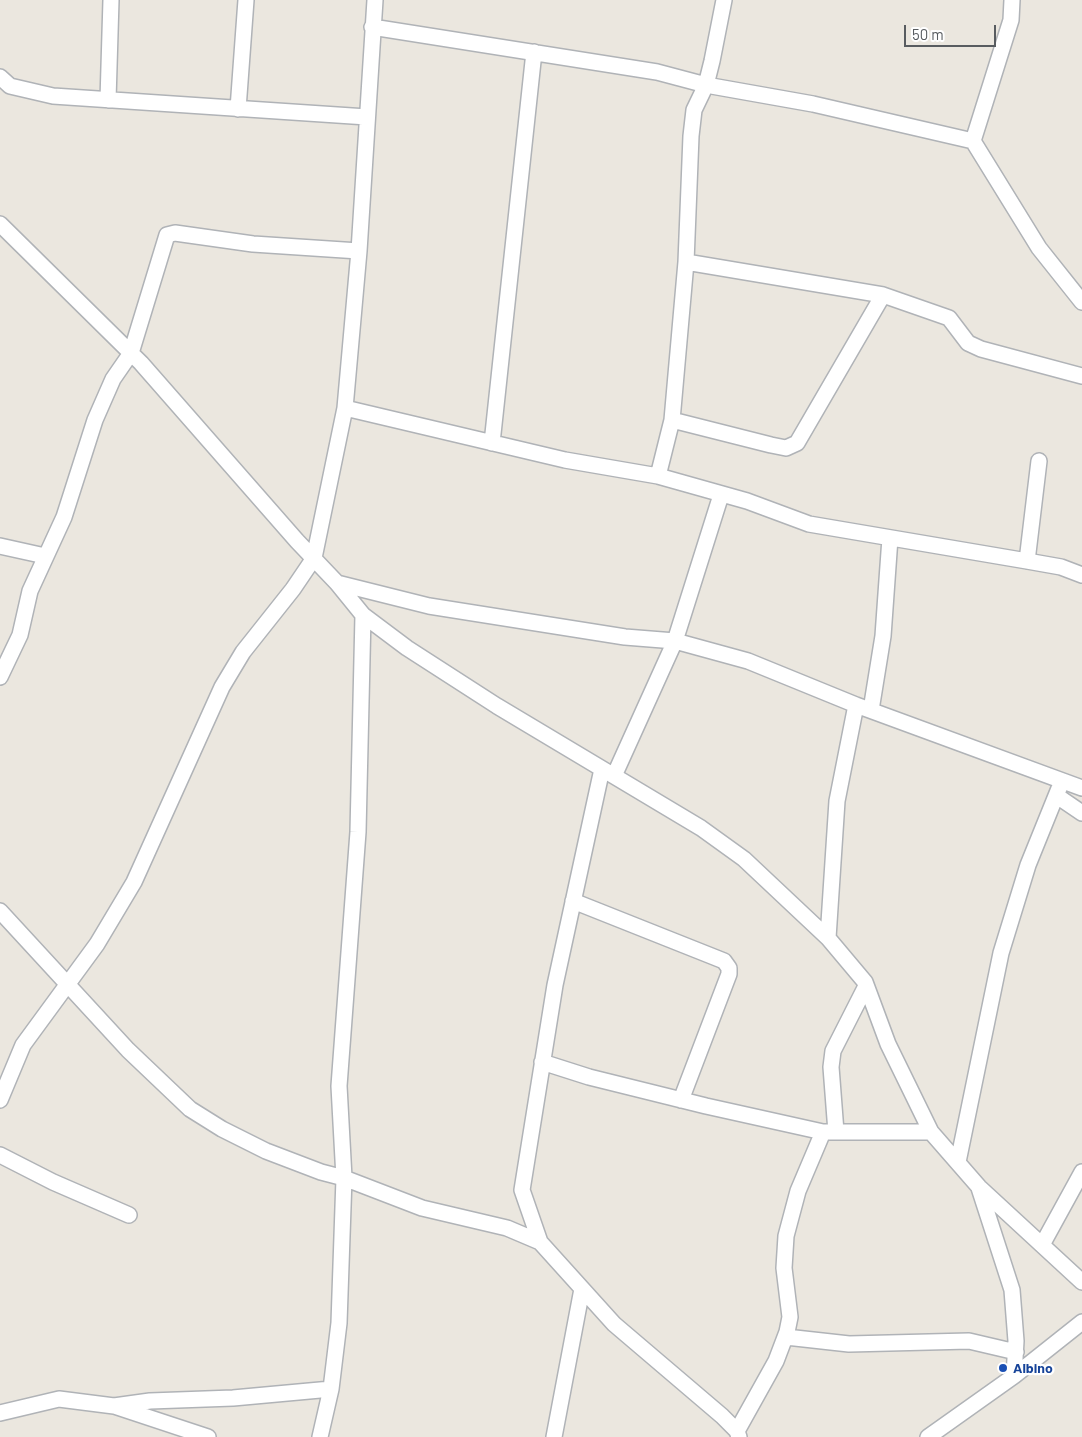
<!DOCTYPE html>
<style>
body{margin:0}
#map{position:relative;width:1082px;height:1437px;overflow:hidden;background:#ebe7df;font-family:Barlow,sans-serif}
canvas{display:block}
.scale{position:absolute;left:904px;top:25px;width:92px;height:22px;box-sizing:border-box;border:2px solid #585c60;border-top:0;padding-left:6px;font-size:15px;line-height:18px;white-space:nowrap;color:#585c60;-webkit-text-stroke:4px #fff;paint-order:stroke}
</style>
<div id="map">
<canvas width="1082" height="1437"></canvas>
<div class="scale">50 m</div>
</div>
<script>
const c = document.querySelector('canvas').getContext('2d');
c.lineJoin = 'round';
const shape = rows => new Path2D(rows.map(r => 'M' + r).join(''));
function stroke(path, color, width, dash) { c.strokeStyle = color; c.lineWidth = width; c.lineCap = dash ? 'butt' : 'round'; c.setLineDash(dash || []); c.stroke(path); }
function write(font, color, halo, rows, align = 'center') {
  c.font = font + ' Barlow,sans-serif'; c.lineWidth = 4.5; c.setLineDash([]); c.textBaseline = 'middle'; c.strokeStyle = halo; c.fillStyle = color; for (const [text, x, y, turn = 0] of rows) {
    c.save(); c.translate(x, y); c.rotate((+turn || 0) * Math.PI / 180); c.textAlign = isNaN(turn) ? turn : align; if (halo) c.strokeText(text, 0, 0); c.fillText(text, 0, 0); c.restore();
  }
}
const minor = shape([
 [372,27,657,72,706,85,813,104,973,141,1039,248,1082,302],
 [0,77,10,86,53,96,367,117],
 [108,100,111,0],
 [238,109,246,0],
 [973,141,1011,20,1012,0],
 [0,224,141,363,297,541,337,583,363,615,407,648,497,706,701,828,744,859,828,938,865,982,888,1044,931,1132,979,1187,1082,1282],
 [686,262,883,295,949,318,968,343,981,349,1082,376],
 [345,408,565,460,658,476,747,501,809,524,1027,561,1061,567,1082,575],
 [672,420,771,445,786,448,797,443,883,295],
 [492,443,534,52],
 [658,476,672,420,686,262,691,136,694,110,706,85,712,61,724,0],
 [0,546,45,556],
 [1027,561,1039,461],
 [337,583,429,606,625,637,675,641,748,661,856,705,1082,788],
 [0,677,20,635,30,591,64,517,95,420,113,379,131,353,167,235,175,233,253,244,359,251],
 [871,710,883,636,890,538],
 [614,776,675,641,721,495],
 [1057,796,1082,813],
 [573,901,724,961,729,968,729,974,681,1100],
 [0,911,128,1050,190,1109,222,1129,266,1151,321,1172,344,1178,422,1208,507,1228,540,1242,614,1324,722,1416,737,1431,739,1437],
 [828,938,837,801,856,705],
 [542,1062,589,1077,706,1106,823,1132,931,1132],
 [0,1100,23,1045,97,944,134,882,222,687,243,652,293,589,314,558,345,408,359,251,375,0],
 [836,1132,831,1067,833,1051,866,986],
 [0,1155,53,1182,129,1215],
 [958,1162,1001,953,1028,865,1062,781],
 [979,1188,1012,1290,1016,1341,1014,1376],
 [540,1242,522,1190,555,985,602,769],
 [1042,1245,1082,1172],
 [786,1337,849,1344,969,1341,1016,1352],
 [114,1406,150,1401,233,1398,331,1389],
 [0,1413,59,1399,114,1406,208,1437],
 [737,1431,776,1361,787,1332,790,1317,784,1268,786,1236,798,1191,823,1132],
 [320,1437,331,1389,339,1323,344,1178,339,1086,358,832,363,615],
 [554,1437,582,1289],
 [928,1437,1014,1376,1082,1322]
]);
const markers = [
 [1003,1368,5,"#1a4fb4"]
];
const transitNames = [
 ["Albino",1013,1368]
];
stroke(minor, '#b0b3b7', 18);
stroke(minor, '#fff', 15);
for (const [x, y, r, color] of markers) { const dot = new Path2D(); dot.arc(x, y, r, 0, 2 * Math.PI); c.fillStyle = color; c.fill(dot); stroke(dot, '#fff', 2); }
write('bold 14px', '#164399', '#fff', transitNames, 'left');
</script>
